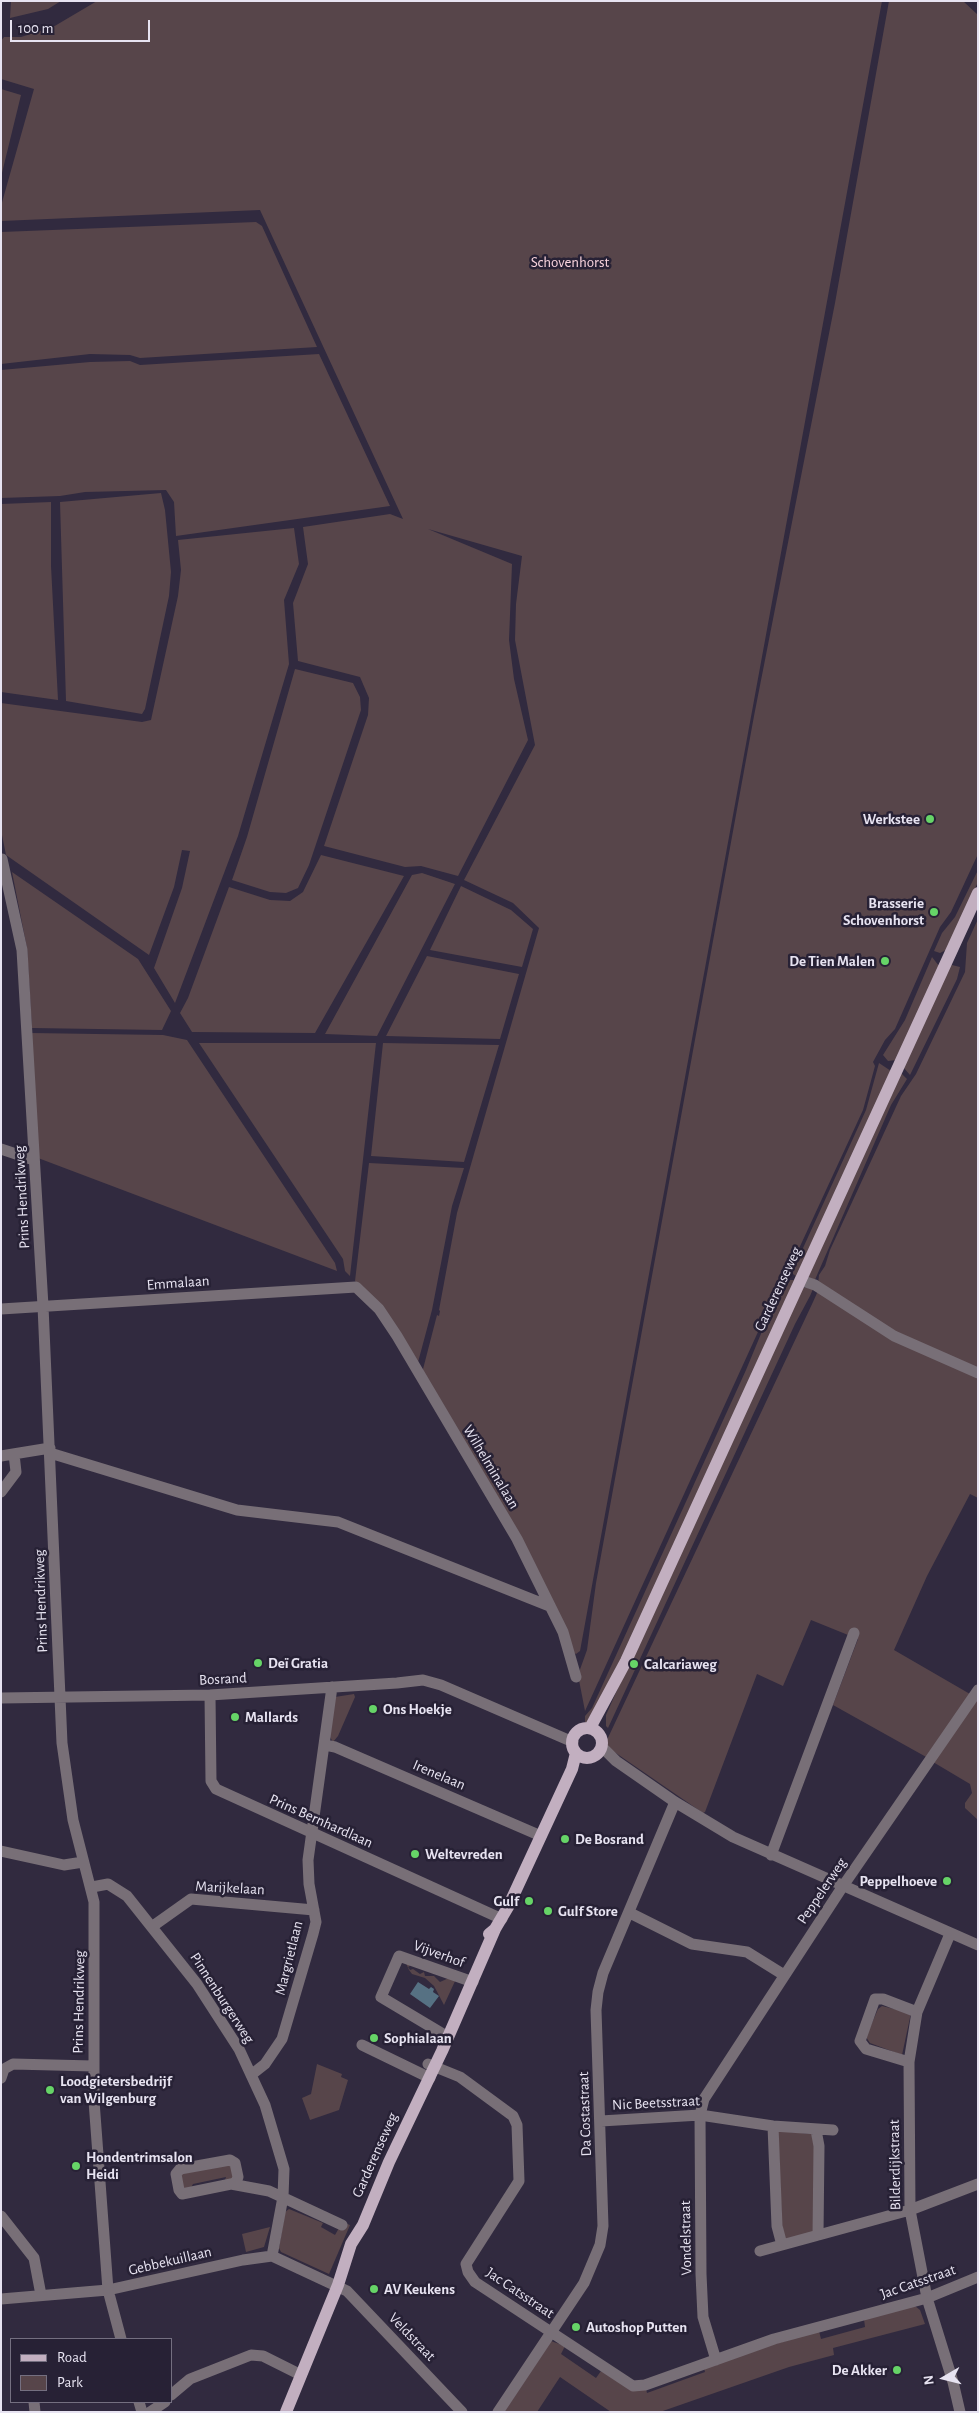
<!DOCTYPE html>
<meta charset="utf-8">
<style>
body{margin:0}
#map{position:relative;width:979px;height:2413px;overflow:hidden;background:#312a3f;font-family:"Alegreya Sans",sans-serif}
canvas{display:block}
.frame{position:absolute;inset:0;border:2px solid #e7e3f1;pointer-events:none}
.legend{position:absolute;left:10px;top:2338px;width:162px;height:65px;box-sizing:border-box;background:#272135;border:1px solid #746f80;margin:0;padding:6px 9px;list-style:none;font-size:15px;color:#e7e3f1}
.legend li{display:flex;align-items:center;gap:10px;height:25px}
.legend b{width:25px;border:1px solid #746f80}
.north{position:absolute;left:919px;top:2353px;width:50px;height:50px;-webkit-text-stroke:4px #272135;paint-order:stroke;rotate:262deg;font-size:14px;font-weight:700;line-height:20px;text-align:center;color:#e7e3f1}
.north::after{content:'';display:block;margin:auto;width:18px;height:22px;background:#e7e3f1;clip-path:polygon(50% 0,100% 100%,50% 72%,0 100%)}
.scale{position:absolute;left:10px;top:20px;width:140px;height:22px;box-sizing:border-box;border:2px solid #e7e3f1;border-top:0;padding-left:6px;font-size:15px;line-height:18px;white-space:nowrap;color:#e7e3f1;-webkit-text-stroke:4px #272135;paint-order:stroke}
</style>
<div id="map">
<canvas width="979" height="2413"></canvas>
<div class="frame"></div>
<ul class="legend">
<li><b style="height:6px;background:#c2afc0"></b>Road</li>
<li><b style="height:14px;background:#57454a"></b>Park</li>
</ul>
<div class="north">N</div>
<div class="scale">100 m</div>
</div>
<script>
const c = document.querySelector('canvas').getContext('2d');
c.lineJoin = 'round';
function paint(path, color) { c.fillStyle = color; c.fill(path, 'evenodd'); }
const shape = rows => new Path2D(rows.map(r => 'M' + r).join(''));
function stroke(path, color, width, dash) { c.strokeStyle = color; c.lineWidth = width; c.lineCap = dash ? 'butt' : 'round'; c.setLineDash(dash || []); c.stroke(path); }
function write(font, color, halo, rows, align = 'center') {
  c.font = font + ' "Alegreya Sans",sans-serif'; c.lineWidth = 5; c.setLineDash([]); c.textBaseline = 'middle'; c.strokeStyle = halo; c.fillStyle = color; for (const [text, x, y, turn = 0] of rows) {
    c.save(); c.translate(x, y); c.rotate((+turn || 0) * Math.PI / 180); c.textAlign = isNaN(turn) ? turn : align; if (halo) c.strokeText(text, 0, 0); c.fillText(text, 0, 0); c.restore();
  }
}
const green = shape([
 [11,1,61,1,48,9,10,18],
 [97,1,882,1,580,1651,576,1654,572,1652,422,1373,437,1315,439,1316,440,1311,439,1310,457,1213,539,928,513,903,464,880,535,745,515,640,516,604,522,556,428,529,512,564,509,640,514,679,528,740,458,876,421,866,405,867,324,846,368,715,369,698,360,677,298,661,293,603,308,564,303,527,390,514,403,519,260,210,1,221,1,206,34,89,1,79,1,41,4,37,21,37,53,27],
 [889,1,963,1,978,15,978,854,951,912,940,927,895,1029,885,1040,873,1062,875,1066,863,1110,790,1268,768,1310,585,1711,578,1675,587,1650,596,1583,754,716,835,303],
 [1,89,21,95,1,177],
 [256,222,262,226,317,347,140,358,130,355,90,354,1,364,1,232],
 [319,354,390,506,176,536,174,502,166,490,85,492,60,496,1,498,1,370,90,362,130,361,140,365],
 [161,493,165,510,171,572,169,596,145,709,142,714,66,701,60,502],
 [51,502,51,566,58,700,1,692,1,504],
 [294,528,299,564,284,600,289,664,238,836,175,1003,154,968,182,888,190,851,182,850,174,887,149,955,6,855,1,830,1,703,142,722,151,720,178,596,181,570,178,540],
 [295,669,353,683,360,697,361,710,309,865,298,888,286,893,270,892,232,880,247,837],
 [321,855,404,876,315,1033,192,1032,180,1013,188,998,229,887,270,900,290,901,303,892],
 [978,870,978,882,946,950,940,953,934,951,942,933,955,917],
 [12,872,138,959,171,1011,162,1030,32,1028,27,948],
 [422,873,455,884,377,1036,325,1034,412,875],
 [461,886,511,910,533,929,522,967,430,950],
 [978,919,978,1498,970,1494,927,1576,894,1650,970,1694,928,1758,833,1705,858,1639,811,1620,783,1686,757,1674,705,1812,703,1813,610,1749,606,1742,813,1302,817,1293,819,1275,825,1266,830,1250,901,1096,916,1074,965,972,967,943],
 [427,956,519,974,500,1039,386,1036],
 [932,957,939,966,896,1060,888,1061,883,1055,905,1020],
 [952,965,960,967,957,979,910,1075,903,1067,949,967],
 [31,1033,163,1035,187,1040,335,1263,337,1271,38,1158],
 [199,1043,376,1043,350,1276,345,1271,343,1259],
 [383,1043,499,1045,464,1162,371,1156],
 [879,1063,891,1071,797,1277,793,1274,793,1270,866,1110],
 [900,1072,907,1079,891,1105,814,1282,811,1281,808,1275],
 [369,1163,464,1168,452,1206,432,1310,417,1366,382,1307,355,1281],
 [788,1280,796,1280,617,1670,585,1725,585,1716,592,1708,746,1370,770,1312],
 [802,1287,813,1289,810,1296,795,1324,608,1728,606,1726,606,1715,634,1652],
 [354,1694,355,1697,338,1736,333,1742,330,1737,335,1697],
 [978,1696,978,1820,965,1808,965,1803,972,1793,970,1784,933,1762],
 [406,1963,411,1965,408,1967,410,1970,413,1969,420,1974,424,1972,425,1976,434,1976,440,1982,451,1977,456,1979,444,2005,434,1986,425,1978,412,1974,409,1970],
 [882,2006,911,2013,902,2055,870,2043,866,2037,878,2009],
 [317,2064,342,2074,341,2077,348,2080,339,2110,310,2120,302,2098,311,2094],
 [778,2131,812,2134,816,2146,814,2232,785,2240,782,2225],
 [230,2164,234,2177,224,2183,226,2177,193,2184,189,2191,183,2191,181,2174],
 [289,2209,323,2223,321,2227,335,2235,339,2228,345,2223,350,2225,329,2274,281,2252,279,2248,285,2212],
 [270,2227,264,2247,246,2252,242,2234],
 [915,2306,920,2310,925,2324,833,2348,834,2355,789,2367,660,2412,611,2412,560,2377,537,2412,502,2412,551,2341,565,2346,561,2354,596,2378,601,2371,646,2389,647,2393,705,2372,704,2368,765,2347,819,2331,821,2339,865,2327,864,2319]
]);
const water = shape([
 [418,1982,429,1989,431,1987,434,1989,433,1992,439,1996,430,2008,410,1994]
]);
const minor = shape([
 [2,859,22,950,43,1306,62,1743,73,1820,94,1902,94,2101,108,2290,121,2339],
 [1,1149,34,1160],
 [800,1280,815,1285,894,1336,978,1373],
 [1,1309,356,1287,379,1309,397,1336,517,1539,563,1632,576,1677],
 [50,1453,237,1510,338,1522,549,1606],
 [1,1456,50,1448],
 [1,1492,16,1472,14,1454],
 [210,1695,211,1781,216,1789,502,1919],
 [1,1698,210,1695,397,1683,423,1680,441,1685,573,1742],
 [325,1745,335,1747,541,1836],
 [602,1747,616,1761,675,1802,733,1837,978,1945],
 [1,1851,64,1865,83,1862],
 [771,1855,854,1633],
 [92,1887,108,1884,127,1896,197,1984,239,2049,265,2105,284,2169,283,2197,272,2256],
 [630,1913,692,1944,747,1952,784,1975],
 [153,1926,191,1899,314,1910],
 [917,2012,883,1999,875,1999,860,2041,866,2049,909,2062,917,2012,950,1934],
 [448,2037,381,1997,399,1956,473,1982],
 [362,2045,430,2078],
 [909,2062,910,2210,927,2298,953,2382,960,2412],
 [428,2064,460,2077,513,2116,517,2125,519,2181,466,2264,468,2272,475,2282,633,2386,645,2385,774,2339,927,2298,978,2277],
 [251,2075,265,2064,282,2039,313,1934,316,1922,309,1884,308,1860,332,1687],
 [1,2078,4,2069,13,2064,93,2066],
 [601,2121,700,2115,773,2126,833,2130],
 [773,2126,777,2226,782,2245],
 [816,2130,819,2146,818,2235],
 [231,2184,236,2182,238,2177,235,2163,230,2160,180,2169,176,2174,179,2190,182,2194,231,2184,269,2191,342,2225],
 [1,2216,34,2258,41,2295],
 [760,2251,910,2210,978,2184],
 [1,2299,108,2290,243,2260,272,2256,347,2291,462,2412],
 [716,2360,703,2317,701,2274,700,2115,704,2099,843,1886,978,1690],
 [171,2395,190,2379,251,2355,263,2356,301,2375],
 [34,2402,35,2412],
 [139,2402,142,2412],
 [150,2412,165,2402],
 [498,2412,584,2283,600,2245,603,2226,596,2010,598,1992,603,1973,675,1802]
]);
const major = shape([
 [590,1728,626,1661,978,893],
 '572 1743a15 15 0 1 1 30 0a15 15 0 1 1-30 0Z',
 [489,1934,495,1929,508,1907,572,1769,576,1753],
 [286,2412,338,2285,351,2244,363,2225,389,2162,442,2051,495,1929]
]);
const markers = [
 [930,819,5,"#66d467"],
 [934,912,5,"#66d467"],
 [885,961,5,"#66d467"],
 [258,1663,5,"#66d467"],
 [634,1664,5,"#66d467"],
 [373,1709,5,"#66d467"],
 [235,1717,5,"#66d467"],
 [565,1839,5,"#66d467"],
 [415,1854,5,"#66d467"],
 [947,1881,5,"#66d467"],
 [529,1901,5,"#66d467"],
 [548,1911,5,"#66d467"],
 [374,2038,5,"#66d467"],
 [50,2090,5,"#66d467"],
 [76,2166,5,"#66d467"],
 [374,2289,5,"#66d467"],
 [576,2327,5,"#66d467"],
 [897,2370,5,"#66d467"]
];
const parkNames = [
 ["Schovenhorst",570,262]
];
const poiNames = [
 ["Werkstee",920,819,"right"],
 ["Brasserie",924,903,"right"],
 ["Schovenhorst",924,920,"right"],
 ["De Tien Malen",875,961,"right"],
 ["Deï Gratia",268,1663],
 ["Calcariaweg",644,1664],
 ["Ons Hoekje",383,1709],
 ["Mallards",245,1717],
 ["De Bosrand",575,1839],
 ["Weltevreden",425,1854],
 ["Peppelhoeve",937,1881,"right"],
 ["Gulf",519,1901,"right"],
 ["Gulf Store",558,1911],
 ["Sophialaan",384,2038],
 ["Loodgietersbedrijf",60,2081],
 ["van Wilgenburg",60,2098],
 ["Hondentrimsalon",86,2157],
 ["Heidi",86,2174],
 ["AV Keukens",384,2289],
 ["Autoshop Putten",586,2327],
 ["De Akker",887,2370,"right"]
];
const streetNames = [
 ["Prins Hendrikweg",22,1197,-93],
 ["Emmalaan",178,1283,-4],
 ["Garderenseweg",778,1289,-65],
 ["Wilhelminalaan",491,1467,59],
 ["Prins Hendrikweg",41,1601,-92],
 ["Bosrand",223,1679,-3],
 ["Irenelaan",439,1775,23],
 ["Prins Bernhardlaan",321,1821,24],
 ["Marijkelaan",230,1888,3],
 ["Peppelerweg",822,1891,-56],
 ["Vijverhof",439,1954,20],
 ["Margrietlaan",289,1958,-76],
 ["Pinnenburgerweg",222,1998,57],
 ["Prins Hendrikweg",79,2002,-89],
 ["Nic Beetsstraat",656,2103,-3],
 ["Da Costastraat",585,2114,-92],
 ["Garderenseweg",375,2155,-66],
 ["Bilderdijkstraat",895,2165,-91],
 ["Vondelstraat",686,2238,-91],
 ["Gebbekuillaan",170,2261,-13],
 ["Jac Catsstraat",918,2282,-19],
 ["Jac Catsstraat",520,2293,34],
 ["Veldstraat",412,2337,46]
];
paint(green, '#57454a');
paint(water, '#567183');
stroke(minor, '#786f77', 11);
stroke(major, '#c2afc0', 12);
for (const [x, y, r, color] of markers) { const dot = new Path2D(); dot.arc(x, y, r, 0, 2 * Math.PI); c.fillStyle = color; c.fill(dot); stroke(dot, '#272135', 2); }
write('15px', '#f9d4de', '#272135', parkNames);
write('bold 15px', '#e7e3f1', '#272135', poiNames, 'left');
write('15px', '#e7e3f1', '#272135', streetNames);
</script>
